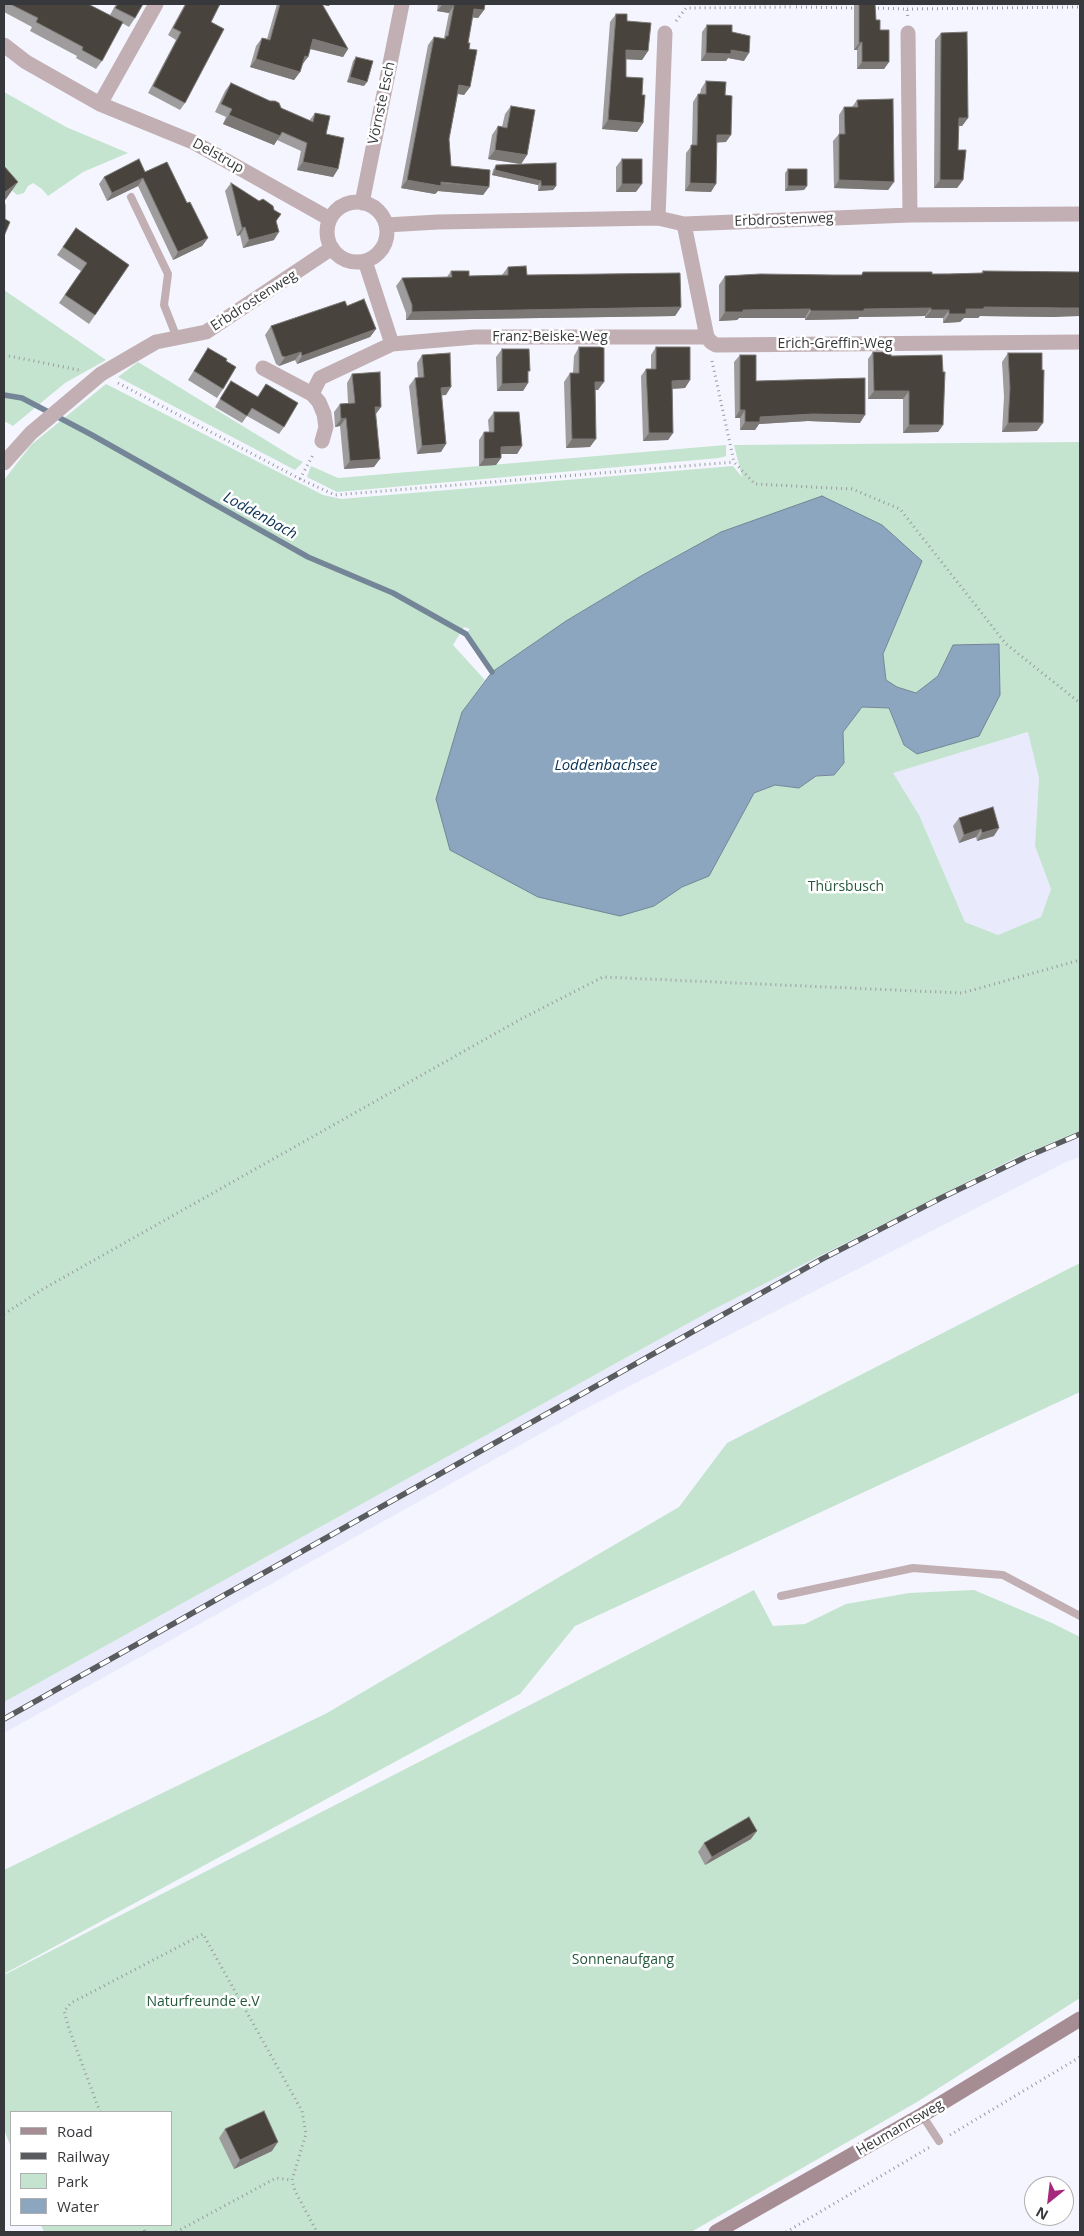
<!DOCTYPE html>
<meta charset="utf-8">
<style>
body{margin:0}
#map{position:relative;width:1084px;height:2236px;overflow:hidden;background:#f4f5fe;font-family:"Open Sans",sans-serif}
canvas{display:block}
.frame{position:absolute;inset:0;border:5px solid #37383b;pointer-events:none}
.legend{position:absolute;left:10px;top:2111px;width:162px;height:115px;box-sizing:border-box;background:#fff;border:1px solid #afafb1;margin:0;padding:6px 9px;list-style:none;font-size:15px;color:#37383b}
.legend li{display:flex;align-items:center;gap:10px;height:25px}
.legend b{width:25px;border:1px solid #afafb1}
.north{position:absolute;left:1024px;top:2176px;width:50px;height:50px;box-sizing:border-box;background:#fff;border:1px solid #afafb1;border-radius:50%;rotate:209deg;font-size:14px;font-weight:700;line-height:20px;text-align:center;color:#37383b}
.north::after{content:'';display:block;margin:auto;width:18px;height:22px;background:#a4287b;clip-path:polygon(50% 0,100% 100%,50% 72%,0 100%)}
</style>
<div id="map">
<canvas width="1084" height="2236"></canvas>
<div class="frame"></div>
<ul class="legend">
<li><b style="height:6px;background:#a68d93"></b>Road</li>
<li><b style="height:6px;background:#5a5b5f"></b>Railway</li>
<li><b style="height:14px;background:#c4e4cf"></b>Park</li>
<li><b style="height:14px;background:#8da6bf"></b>Water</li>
</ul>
<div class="north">N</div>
</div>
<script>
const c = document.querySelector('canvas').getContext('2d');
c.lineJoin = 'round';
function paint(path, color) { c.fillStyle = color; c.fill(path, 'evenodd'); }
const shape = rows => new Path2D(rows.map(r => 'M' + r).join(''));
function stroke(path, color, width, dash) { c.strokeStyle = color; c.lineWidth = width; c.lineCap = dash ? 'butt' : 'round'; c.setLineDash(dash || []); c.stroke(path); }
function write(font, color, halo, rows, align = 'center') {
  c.font = font + ' "Open Sans",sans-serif'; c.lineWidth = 5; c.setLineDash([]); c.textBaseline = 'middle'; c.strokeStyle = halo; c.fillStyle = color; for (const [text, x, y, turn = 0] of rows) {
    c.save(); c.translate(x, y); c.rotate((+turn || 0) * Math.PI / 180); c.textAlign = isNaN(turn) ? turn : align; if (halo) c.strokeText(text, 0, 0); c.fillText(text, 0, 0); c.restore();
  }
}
const built = shape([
 [1029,732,1039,778,1035,846,1051,889,1041,917,998,935,965,922,919,815,892,773],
 [1080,1131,1080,1157,1066,1162,581,1411,4,1733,4,1702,714,1309,1013,1159]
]);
const green = shape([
 [4,92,66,127,128,153,83,172,48,196,42,189,33,183,28,186,24,193,17,195,4,183],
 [4,290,106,360,65,383,13,426,4,421],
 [138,362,295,458,303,462,295,470,118,377],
 [106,384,323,495,341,499,733,466,742,477,734,445,1080,442,1080,1131,1013,1159,714,1309,4,1702,4,480,31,445],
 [721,532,921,560,883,654,886,680,897,687,916,693,938,676,953,645,917,754,904,745,889,708,862,707,843,732,844,763,834,775,816,776,799,788,775,785,754,793,709,876,682,887,654,906,462,712,485,680,453,645,464,627,470,629,466,634,492,672,566,621,641,576],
 [1028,732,1039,778,1035,846,1051,889,1041,917,998,935,965,922,919,815,893,773],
 [726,445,726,456,719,458,337,492,307,477,311,466,338,478],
 [1080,1263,1080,1392,575,1626,520,1694,4,1974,4,1870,327,1713,679,1507,727,1443],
 [754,1590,773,1626,805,1624,846,1604,909,1593,974,1590,1052,1623,1080,1637,1080,1998,917,2102,691,2232,44,2232,41,2225,171,2225,171,2112,11,2112,11,2148,4,2129,4,1975]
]);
const water = shape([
 [822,496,882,525,922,561,883,654,886,680,897,687,916,693,938,676,953,645,999,644,1000,695,979,736,917,754,904,745,889,708,862,707,843,732,844,763,834,775,816,776,799,788,775,785,754,793,709,876,682,887,654,906,620,916,538,897,450,850,436,799,462,712,492,672,566,621,641,576,721,532,822,496]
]);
const stream = shape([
 [4,395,22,398,92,435,308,557,393,593,466,634,492,672]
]);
const path = shape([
 [794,4,794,7,857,8],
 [873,8,907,9,908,19],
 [907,9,1080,7],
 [676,21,686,8,794,7],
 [4,355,79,370],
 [712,361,734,462,755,484,852,489,900,509,1006,644,1080,703],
 [118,383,300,479,335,495,734,462],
 [300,479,314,453],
 [4,1314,43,1289,521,1019,603,977,962,993,1080,960],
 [100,2112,69,2029,64,2011,71,2003,203,1934,302,2111,306,2134,292,2180,295,2191,317,2232],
 [950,2135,1080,2057],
 [143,2225,145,2232],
 [176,2232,276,2178,292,2180],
 [786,2232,930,2147]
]);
const lane = shape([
 [131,197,168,274,164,305,177,338],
 [781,1596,913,1568,1003,1575,1080,1616],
 [922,2115,939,2141]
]);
const street = shape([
 [908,33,910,215],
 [4,45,26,62,100,104,193,142,330,219],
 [100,104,156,4],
 '327 232a30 30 0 1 1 60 0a30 30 0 1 1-60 0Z',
 [362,203,402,4],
 [658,218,665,33],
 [684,224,707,337,711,342,716,345,1080,342],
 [386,225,438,222,658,218,684,224,910,215,1080,214],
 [365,261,392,344,475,337,707,337],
 [263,368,312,394],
 [322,441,326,427,324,414,319,402,312,394,320,378,392,344],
 [4,463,31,433,101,374,156,342,206,332,332,248]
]);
const secondary = shape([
 [716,2232,922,2115,1080,2019]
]);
const rail = shape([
 [4,1719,822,1259,941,1198,1026,1157,1080,1134]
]);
const wall = shape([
 [4,4,88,4,110,15,116,4,143,4,135,18,129,27,122,23,102,61,96,69,76,58,77,56,30,31,32,27,4,12],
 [185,4,220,4,211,22,185,103,180,110,148,93,176,40,168,35],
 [277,4,330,4,329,6,323,5,348,49,343,57,310,49,302,65,300,72,294,80,250,67,256,46,262,38,267,39],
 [438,4,485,4,484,10,478,18,472,17,468,43,469,49,470,87,464,95,458,94,449,139,451,166,489,187,483,195,438,191,435,194,401,188,428,45,434,37,444,38,449,13,437,11],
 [854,4,875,4,876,20,880,30,889,62,884,69,857,69,857,50,854,50],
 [616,14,627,21,648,51,642,60,626,59,626,77,642,95,643,123,637,132,602,129,610,22],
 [707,25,732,32,744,61,728,58,726,61,701,61,702,32],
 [941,33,968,118,962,126,959,126,958,150,963,180,957,188,934,188,935,40],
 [356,57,364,86,347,82,353,61],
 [706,81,726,142,717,142,711,192,685,191,686,153,692,145,693,102,698,94,700,94,701,89],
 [231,83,281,108,309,121,315,113,326,134,338,169,333,177,297,170,301,151,277,140,274,145,223,124,226,117,215,112,225,91],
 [857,100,894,182,888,190,834,188,833,141,839,134,839,115,844,107,852,107],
 [511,106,527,155,521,164,488,159,492,135,498,126,502,127,505,114],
 [622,159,636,192,616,192,616,167],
 [496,165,556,186,553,190,538,191,538,185,492,175,493,170],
 [788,169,807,186,804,190,785,191,785,173],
 [145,172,208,238,202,246,173,260,138,186,107,201,99,184,104,177],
 [231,183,276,221,274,240,243,248,240,235,237,236,225,191],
 [76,228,129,265,89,324,59,303,81,271,57,255],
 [508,267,527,275,681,307,675,316,406,320,406,313,396,286,402,278,447,277,451,271,469,276,502,275],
 [983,271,1055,317,980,316,978,318,964,318,960,322,943,323,943,318,925,318,925,316,859,317,858,319,805,320,805,318,739,318,737,320,719,321,719,285,725,276,861,275,863,272,932,274,981,273],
 [347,306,376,329,370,337,297,364,295,360,279,366,276,364,265,335,271,326],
 [579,347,598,390,595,390,590,447,566,448,564,382,570,373,573,373,574,356],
 [656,347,690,380,685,388,672,389,673,433,668,440,643,441,641,376,646,369,651,369,651,355],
 [208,348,226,361,223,389,217,398,188,380],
 [502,349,528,374,528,383,523,391,497,391,496,357],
 [873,352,891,356,943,425,938,432,903,433,903,399,868,399,868,359],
 [1008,353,1037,431,1002,432,1004,397,1002,362],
 [422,355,446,395,442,395,441,452,417,454,409,386,415,378,418,378,417,363],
 [740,355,756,381,860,423,808,421,759,424,755,430,740,430,740,418,735,418,734,362],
 [352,374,381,407,375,415,374,467,344,469,340,426,335,427,334,412,340,404,348,403,347,383],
 [231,381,257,397,266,384,284,427,279,434,247,416,242,423,215,407],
 [494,412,522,446,517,454,501,454,501,458,496,465,479,466,479,440,484,432,489,432,488,420],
 [959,818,994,836,977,841,976,837,959,843,953,826],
 [751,1839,705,1865,698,1852,704,1843],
 [225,2129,272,2151,234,2169,219,2138]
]);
const shadedWall = shape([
 [318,4,330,4,329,6],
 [443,4,447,4,454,5,449,13,437,11],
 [474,9,484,10,478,18,468,17],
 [313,39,348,49,343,57,307,48],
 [862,42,857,50,854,50,859,43],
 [626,50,648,51,642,60,620,59],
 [731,50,749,53,744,61,728,58,726,61,701,61,706,53],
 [305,56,308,57,302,65],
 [256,59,300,72,294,80,250,67],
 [862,62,889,62,884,69,857,69],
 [350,77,367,82,364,86,347,82],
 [459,85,470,87,464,95,454,93],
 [229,115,280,136,274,145,223,124],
 [959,118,968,118,962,126,954,126],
 [608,120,643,123,637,132,602,129],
 [717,135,731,135,726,142,712,143],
 [495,150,527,155,521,164,488,159],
 [303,162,338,169,333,177,297,170],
 [495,170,541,181,538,185,492,175],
 [143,178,138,186,107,201,112,193],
 [407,180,489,187,483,195,438,191,435,194,401,188],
 [839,180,894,182,888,190,834,188],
 [940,180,963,180,957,188,934,188],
 [18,182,6,199,4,201,4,193],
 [690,183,716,184,711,192,685,191],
 [622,184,642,184,636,192,616,192],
 [541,186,556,186,553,190,538,191],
 [788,186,807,186,804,190,785,191],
 [245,227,240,235,237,236,242,228],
 [279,232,274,240,243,248,249,240],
 [208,238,202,246,173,260,178,252],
 [681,307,675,316,406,320,412,312],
 [984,307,1080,308,1080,316,1055,317,980,316,978,318,964,318,960,322,943,323,949,314,966,309],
 [931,308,925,316,859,317,858,319,805,320,811,311,864,309],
 [810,309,805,318,739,318,737,320,719,321,725,312,743,310],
 [931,310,949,310,943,318,925,318],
 [376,329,370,337,297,364,302,356],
 [301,352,295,360,279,366,285,357],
 [690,380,685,388,667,389,672,381],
 [595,382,604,382,598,390,590,390],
 [528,383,523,391,497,391,502,384],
 [451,387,446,395,436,396,441,388],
 [874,391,909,391,903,399,868,399],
 [375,407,381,407,375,415],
 [740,410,745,410,740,418,735,418],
 [813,414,865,415,860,423,808,421,759,424,755,430,740,430,745,422,760,417],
 [346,418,340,426,335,427,341,419],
 [1008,423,1043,423,1037,431,1002,432],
 [909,425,943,425,938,432,903,433],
 [649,433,673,433,668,440,643,441],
 [572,439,596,439,590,447,566,448],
 [446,444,441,452,417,454,422,446],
 [522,446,517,454,496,454,501,447],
 [501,458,496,465,479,466,484,459],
 [380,459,374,467,344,469,350,461],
 [999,828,994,836,977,841,982,833],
 [981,829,976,837,959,843,964,835],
 [757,1831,751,1839,705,1865,712,1857],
 [278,2142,272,2151,234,2169,240,2160]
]);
const building = shape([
 [10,4,88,4,123,22,102,61,82,50,83,47,36,22,38,18,10,4],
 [118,4,143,4,135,18,115,8,118,4],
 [186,4,220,4,211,22,224,29,185,103,153,86,181,32,173,28,186,4],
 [280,4,322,4,348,49,313,39,308,57,305,56,300,72,256,59,262,38,270,40,280,4],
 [447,4,485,4,484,10,474,9,468,43,470,43,469,49,477,50,470,87,459,85,449,139,451,166,490,170,489,187,441,182,441,186,407,180,434,37,445,39,446,36,448,36,454,5,447,4],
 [859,4,875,4,876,20,880,20,880,30,889,30,889,62,862,62,862,42,859,43,859,4],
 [616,14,627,14,627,21,651,23,648,51,626,50,626,77,643,78,642,95,645,95,643,123,608,120,616,14],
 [707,25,732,25,732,32,750,36,749,53,731,50,731,54,706,53,707,25],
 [967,32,968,118,959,118,958,150,966,150,963,180,940,180,941,33,967,32],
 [356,57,373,61,367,82,350,77,356,57],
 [706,81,726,82,725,95,732,96,731,135,717,135,716,184,690,183,691,145,697,145,698,94,706,94,706,81],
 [231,83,270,101,275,101,279,103,281,108,313,122,315,113,330,116,326,134,344,138,338,169,303,162,307,143,282,132,280,136,229,115,232,109,221,104,231,83],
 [893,99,894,182,839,180,839,134,845,134,844,107,858,107,857,100,893,99],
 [511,106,535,110,527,155,495,150,498,126,507,128,511,106],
 [139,159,145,172,167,162,187,203,190,202,208,238,178,252,143,178,112,193,104,177,139,159],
 [622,159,642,159,642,184,622,184,622,159],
 [556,163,556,186,541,186,541,181,495,170,496,165,556,163],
 [4,166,18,182,4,193,4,166],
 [788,169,807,169,807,186,788,186,788,169],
 [231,183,259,201,263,199,273,206,274,210,281,214,276,221,279,232,249,240,245,227,242,228,231,183],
 [4,201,5,205,5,219,10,222,4,236,4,201],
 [76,228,129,265,95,315,65,295,87,263,63,247,76,228],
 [526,266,527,275,680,273,681,307,412,312,412,305,402,278,452,277,451,271,469,271,469,276,508,275,508,267,526,266],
 [983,271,1080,272,1080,308,1061,308,984,307,984,309,966,309,966,314,949,314,949,310,931,310,931,308,864,309,864,311,811,311,810,309,743,310,743,312,725,312,725,276,760,274,834,275,862,275,863,272,932,272,932,274,949,274,983,273,983,271],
 [364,299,376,329,302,356,301,352,285,357,282,356,271,326,345,301,347,306,364,299],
 [579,347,604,347,604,382,595,382,596,439,572,439,570,373,579,373,579,347],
 [656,347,690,347,690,380,672,381,673,433,649,433,646,369,656,369,656,347],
 [208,348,227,359,226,361,236,367,223,389,194,371,208,348],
 [502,349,529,349,530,371,528,371,528,383,502,384,502,349],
 [873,352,891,352,891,356,942,355,943,372,945,372,943,425,909,425,909,391,874,391,873,352],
 [450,353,451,387,441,388,446,444,422,446,415,378,424,377,422,355,450,353],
 [1008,353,1042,353,1042,370,1044,370,1043,423,1008,423,1010,388,1008,353],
 [740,355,756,355,756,381,865,378,865,415,813,414,760,417,760,422,745,422,745,410,740,410,740,355],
 [380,372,381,407,375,407,380,459,350,461,346,418,341,419,340,404,355,403,352,374,380,372],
 [231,381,258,397,266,384,298,403,284,427,252,408,247,416,220,399,231,381],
 [494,412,519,412,522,446,501,447,501,458,484,459,484,432,494,432,494,412],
 [993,807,999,828,982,833,981,829,964,835,959,818,993,807],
 [749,1817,757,1831,712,1857,704,1843,749,1817],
 [264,2111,278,2142,240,2160,225,2129,264,2111]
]);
const streetNames = [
 ["Vörnste Esch",382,103,-78],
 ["Delstrup",218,156,29],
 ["Erbdrostenweg",784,220,-2],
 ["Erbdrostenweg",254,301,-33],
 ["Franz-Beiske-Weg",550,337],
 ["Erich-Greffin-Weg",835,344],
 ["Heumannsweg",900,2128,-30]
];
const parkNames = [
 ["Thürsbusch",846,887],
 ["Sonnenaufgang",623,1960],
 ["Naturfreunde e.V",203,2002]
];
const waterNames = [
 ["Loddenbach",260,516,29],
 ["Loddenbachsee",606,766]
];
paint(built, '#e9eafb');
paint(green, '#c4e4cf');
paint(water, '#8da6bf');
stroke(water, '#738597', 1);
stroke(stream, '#738597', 5.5);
stroke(path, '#999aa0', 3, [1, 4]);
stroke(lane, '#c1afb3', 8);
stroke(street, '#c1afb3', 15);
stroke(secondary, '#a68d93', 15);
stroke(rail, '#5a5b5f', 5.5);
stroke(rail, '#fff', 4, [11]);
paint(wall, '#9e9c9d');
paint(shadedWall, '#7c7876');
paint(building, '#48433c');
stroke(building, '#7c7876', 1);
write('14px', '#37383b', '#fff', streetNames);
write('14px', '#25593b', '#fff', parkNames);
write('italic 15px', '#0a3255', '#fff', waterNames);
</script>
